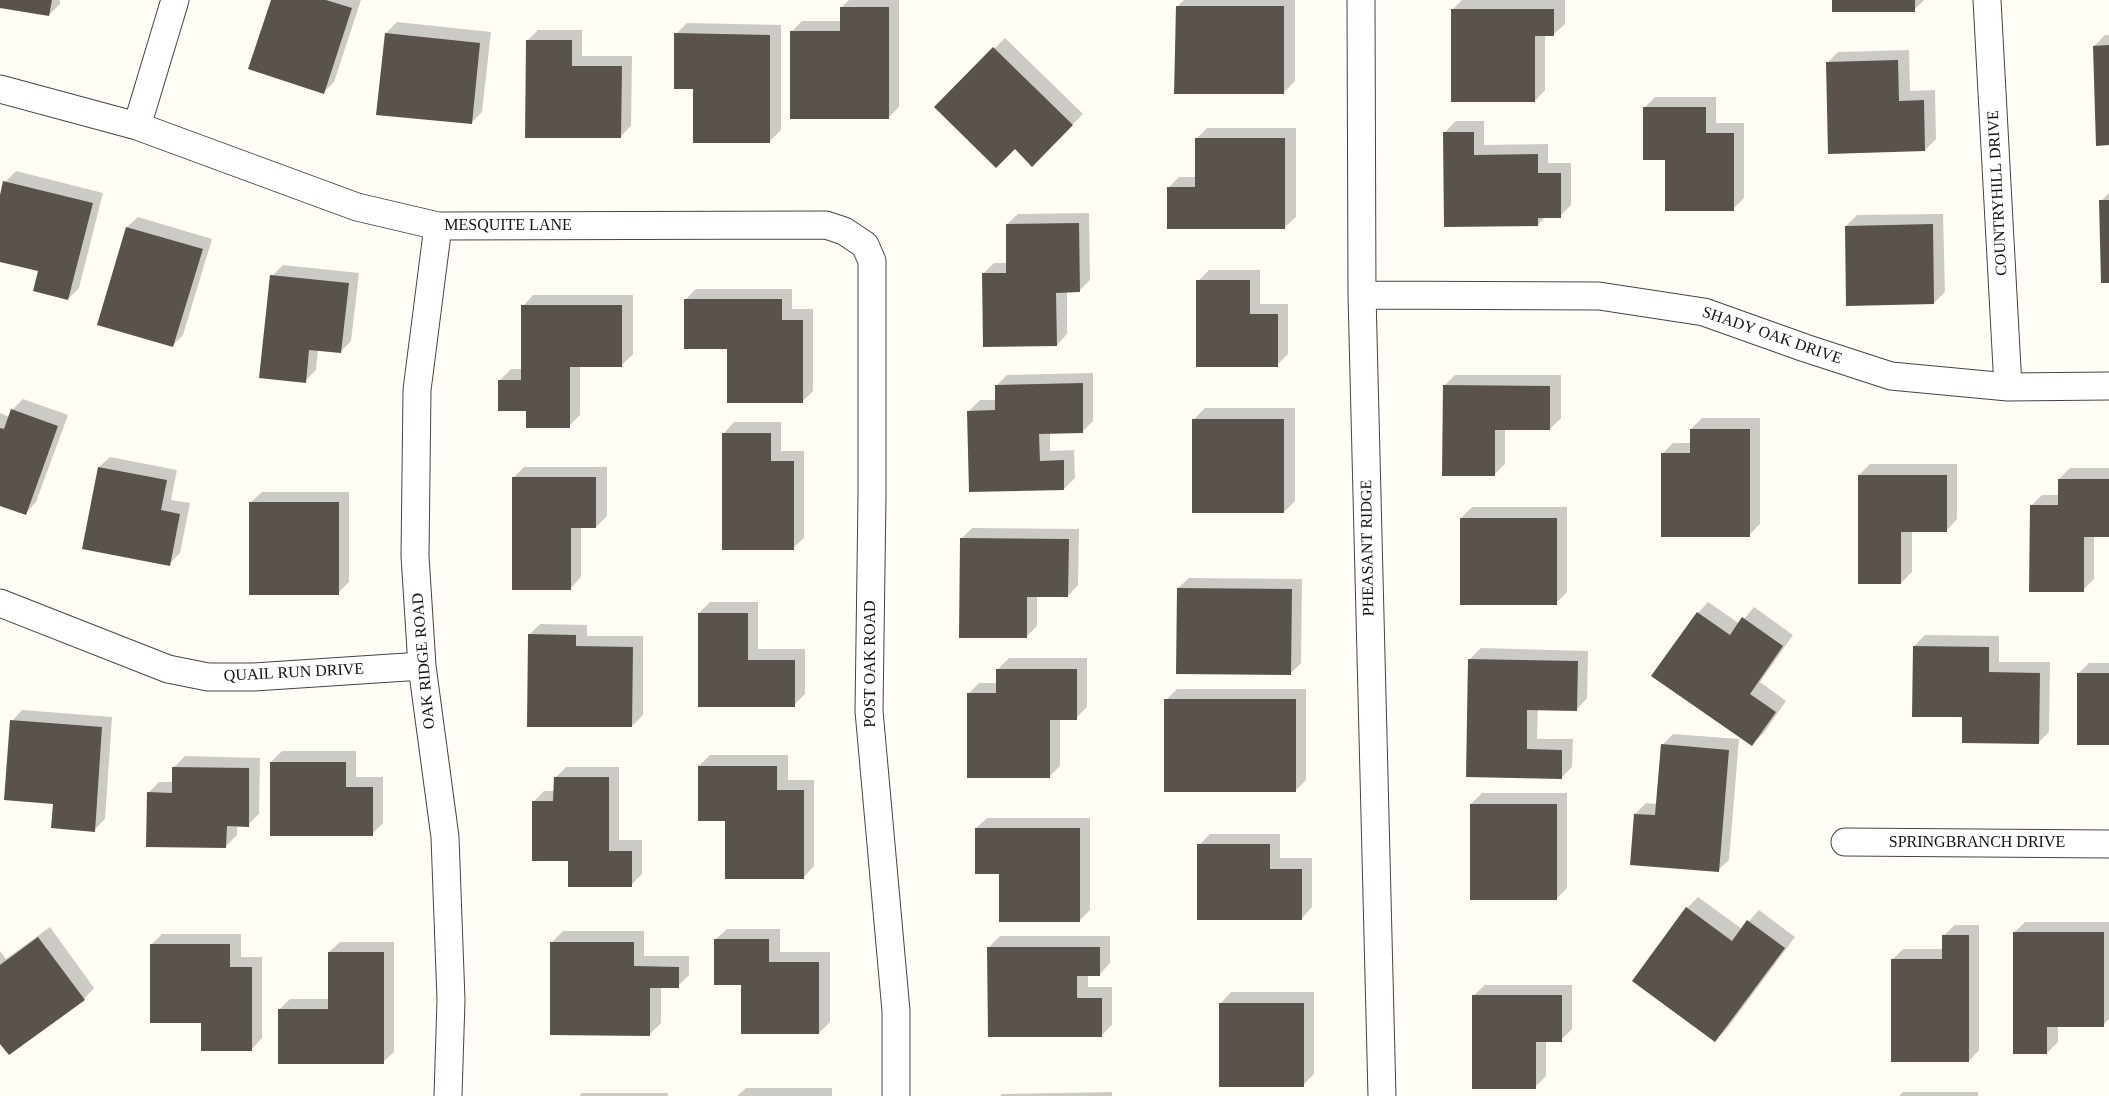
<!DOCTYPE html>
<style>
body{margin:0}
canvas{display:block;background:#fffdf5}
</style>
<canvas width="2109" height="1096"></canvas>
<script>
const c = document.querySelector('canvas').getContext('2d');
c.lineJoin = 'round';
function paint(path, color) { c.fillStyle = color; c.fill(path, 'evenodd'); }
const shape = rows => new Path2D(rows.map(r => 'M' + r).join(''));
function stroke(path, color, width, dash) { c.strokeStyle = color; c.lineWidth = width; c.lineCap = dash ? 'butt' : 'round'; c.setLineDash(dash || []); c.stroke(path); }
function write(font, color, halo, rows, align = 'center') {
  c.font = font + ' "Times New Roman",serif'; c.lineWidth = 6; c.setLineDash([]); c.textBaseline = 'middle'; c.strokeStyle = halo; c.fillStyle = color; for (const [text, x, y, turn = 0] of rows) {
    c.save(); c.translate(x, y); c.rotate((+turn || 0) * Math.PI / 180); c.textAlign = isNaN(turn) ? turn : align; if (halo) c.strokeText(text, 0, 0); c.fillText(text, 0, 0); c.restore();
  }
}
const shadow = shape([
 [0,0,60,0,60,4,49,15,0,7],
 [272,0,361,0,334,82,323,93],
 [849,0,899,0,899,107,888,118,791,32,802,21,841,21,841,8],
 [1184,0,1295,0,1295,81,1284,92,1177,7],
 [1462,0,1565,0,1565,24,1554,34,1545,34,1545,90,1535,101,1452,10],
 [1834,0,1924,0,1914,10],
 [397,22,491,32,482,112,471,123,386,33],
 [687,23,781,25,781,130,770,141,695,88,676,34],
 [538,30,582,30,582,56,632,56,631,126,620,137,527,41],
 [2105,35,2109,35,2109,144,2094,46],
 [1005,38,1083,114,1032,165,1015,147,936,107],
 [1909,50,1910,91,1935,90,1936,139,1925,150,1827,63,1838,52],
 [1655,97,1716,97,1716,123,1744,123,1744,198,1733,209,1667,158,1644,108],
 [1456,121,1484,121,1484,145,1548,144,1548,163,1571,163,1571,205,1560,216,1546,216,1538,225,1445,132],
 [1207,128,1296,128,1296,217,1285,227,1168,188,1179,177,1196,177,1196,139],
 [16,171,103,193,79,288,68,299,40,270,0,260,0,201,5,182],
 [2109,193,2109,281,2101,201],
 [1089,213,1090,280,1079,291,1067,291,1067,334,1057,345,983,274,994,263,1008,263,1007,224,1018,214],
 [1943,214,1945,292,1934,303,1846,226,1857,215],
 [138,217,212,239,183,335,172,346,127,227],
 [283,265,359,273,351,341,340,352,318,350,316,370,305,381,272,276],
 [1209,270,1260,270,1260,304,1288,304,1288,354,1277,365,1198,281],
 [696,289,792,289,792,309,813,309,813,391,802,402,729,347,685,300],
 [533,295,633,295,633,354,622,365,580,365,580,415,569,426,528,410,500,380,511,369,523,369,523,306],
 [1093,373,1093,421,1082,432,1050,432,1050,451,1074,450,1075,478,1064,489,969,411,980,400,996,400,996,386,1007,375],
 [1455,375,1561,375,1561,418,1550,429,1505,429,1505,464,1494,475,1444,386],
 [23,399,68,415,36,502,26,513,0,504,0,413,10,417,12,410],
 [1205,408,1295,408,1295,501,1284,512,1194,419],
 [1702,418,1760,418,1760,524,1749,535,1662,454,1673,443,1691,443,1691,429],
 [734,422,781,422,781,451,804,451,804,538,793,548,724,433],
 [110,457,177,470,171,500,190,503,180,553,169,564,99,467],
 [1870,464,1957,464,1957,519,1947,530,1912,530,1912,572,1901,583,1859,475],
 [524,467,607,467,607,516,596,527,581,527,581,577,571,588,513,478],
 [2070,468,2109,468,2109,536,2094,536,2094,579,2083,590,2031,506,2042,495,2059,495,2059,479],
 [262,492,349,492,349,582,338,593,251,502],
 [1472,507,1567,507,1567,592,1556,603,1461,518],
 [972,528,1079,529,1078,585,1068,596,1037,596,1037,626,1026,637,961,539],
 [1189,578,1302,579,1301,663,1290,674,1178,588],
 [710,602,758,602,758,649,805,649,805,694,794,705,699,613],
 [1708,602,1740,624,1754,607,1793,635,1760,682,1786,701,1763,734,1752,744,1698,613],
 [540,624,587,625,587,636,643,636,643,715,632,726,529,635],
 [1925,635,1999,636,1999,662,2050,662,2049,732,2038,743,1964,716,1914,646],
 [1481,648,1588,651,1587,698,1577,709,1538,708,1537,739,1573,739,1572,767,1561,778,1467,776,1470,659],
 [1009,658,1087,658,1087,707,1076,718,1060,718,1060,766,1049,777,968,694,979,683,998,683,998,669],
 [2089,663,2109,663,2109,743,2078,674],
 [1177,689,1306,689,1306,780,1295,791,1166,700],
 [22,710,112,717,105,819,94,830,54,802,12,721],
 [1673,734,1739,739,1729,860,1718,870,1635,814,1646,803,1657,804,1662,745],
 [282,751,356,751,356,777,383,777,383,823,372,834,271,762],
 [710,755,788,755,788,780,814,780,814,866,804,877,726,819,699,766],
 [185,756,260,758,259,814,248,825,237,825,237,835,226,846,148,793,159,782,174,782,174,767],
 [566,767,619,767,619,840,642,840,642,874,631,885,569,860,533,802,544,791,555,791,555,778],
 [1482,793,1567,793,1567,888,1556,899,1471,804],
 [987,818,1090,818,1090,910,1079,921,1000,872,976,828],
 [1210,834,1280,834,1280,858,1312,858,1312,907,1302,918,1199,845],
 [1698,897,1742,929,1759,910,1795,937,1726,1030,1715,1040,1687,908],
 [2025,922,2109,922,2109,1019,2103,1025,2058,1025,2058,1042,2047,1053,2014,933],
 [1955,925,1979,925,1979,1050,1969,1061,1892,960,1903,949,1944,949,1944,935],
 [50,927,94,988,84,999,0,1041,0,951,6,959],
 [727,929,780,929,780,952,830,952,830,1022,819,1033,743,983,716,939],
 [563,931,644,931,644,956,689,956,689,975,678,986,661,986,661,1023,650,1034,552,942],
 [162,934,241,934,241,957,262,957,262,1038,252,1049,203,1022,151,945],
 [1000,936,1110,936,1110,963,1100,974,1088,974,1088,987,1112,987,1112,1025,1101,1036,989,947],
 [340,942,394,942,394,1052,383,1062,279,1010,290,999,329,999,329,952],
 [1485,985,1572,985,1572,1029,1561,1040,1546,1040,1546,1076,1535,1087,1474,995],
 [1231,992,1314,992,1314,1074,1303,1085,1221,1003],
 [746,1088,832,1088,832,1096,737,1096],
 [1112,1092,1112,1096,1000,1096,1002,1094],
 [1903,1092,1978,1092,1978,1096,1899,1096],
 [582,1093,668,1093,668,1096,579,1096]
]);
const building = shape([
 [0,0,52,0,49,16,0,8],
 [271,0,326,0,352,8,324,94,248,69],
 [1832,0,1915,0,1915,12,1832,12],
 [1176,6,1284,6,1284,94,1174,94],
 [840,7,889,7,889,119,790,119,790,31,840,31],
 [1451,9,1554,9,1554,36,1535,36,1535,102,1451,102],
 [385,33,480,43,472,124,376,115],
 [674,33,770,35,770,143,693,143,693,89,674,89],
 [526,40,572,40,572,66,622,66,621,138,525,138],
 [2109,45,2109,145,2096,146,2093,46],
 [993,47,1073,125,1032,167,1015,149,996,168,934,107],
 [1898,60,1899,101,1924,100,1925,151,1828,154,1826,62],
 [1643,107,1706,107,1706,133,1734,133,1734,211,1665,211,1665,160,1643,160],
 [1443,132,1474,132,1474,155,1538,154,1538,173,1561,173,1561,218,1538,218,1538,226,1444,227],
 [1195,138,1285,138,1285,229,1167,229,1167,187,1195,187],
 [3,181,93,203,68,300,33,291,38,271,0,262,0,195],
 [2099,200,2109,200,2109,283,2101,283],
 [1079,223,1080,292,1056,293,1057,346,983,347,982,273,1006,273,1006,224],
 [1933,224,1934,304,1846,306,1845,226],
 [126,227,203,249,173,347,97,325],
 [270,275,349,283,341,353,309,350,306,383,259,378],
 [1196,280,1250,280,1250,314,1278,314,1278,367,1196,367],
 [684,299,782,299,782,320,803,320,803,403,727,403,727,349,684,349],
 [521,305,622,305,622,367,570,367,570,428,526,428,526,411,498,411,498,380,521,380],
 [1083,383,1083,433,1039,434,1040,461,1064,460,1064,490,969,492,967,411,995,410,995,385],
 [1443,385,1550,386,1550,430,1495,430,1495,476,1442,476],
 [11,409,58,426,26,515,0,506,0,428,4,429],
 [1192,419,1284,419,1284,513,1192,513],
 [1690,429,1750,429,1750,537,1661,537,1661,453,1690,453],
 [722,433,771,433,771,461,794,461,794,550,722,550],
 [98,467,167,480,161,510,180,514,170,566,82,549],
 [1858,475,1947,475,1947,532,1901,532,1901,584,1858,584],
 [512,477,596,477,596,528,571,528,571,590,512,590],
 [2058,479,2109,479,2109,537,2084,537,2084,592,2029,592,2030,505,2058,505],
 [249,502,339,502,339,595,249,595],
 [1460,518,1557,518,1557,605,1460,605],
 [960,538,1069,539,1068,597,1027,597,1027,638,959,638],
 [1177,588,1292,589,1291,675,1176,674],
 [1697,612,1730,635,1742,617,1783,646,1750,694,1776,712,1752,746,1651,676],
 [698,613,748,613,748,660,795,660,795,707,698,707],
 [528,634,576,635,576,646,633,647,632,727,527,727],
 [1913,646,1989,647,1989,672,2040,673,2039,744,1962,743,1962,717,1912,717],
 [1468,659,1578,661,1577,711,1527,710,1527,749,1562,750,1562,779,1466,777],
 [996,669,1077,669,1077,720,1050,720,1050,778,967,778,967,693,996,693],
 [2077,673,2109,673,2109,745,2077,745],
 [1164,699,1296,699,1296,792,1164,792],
 [10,720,102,727,95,832,51,828,53,804,4,800],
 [1661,744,1729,750,1719,872,1630,865,1634,814,1655,815],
 [270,762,346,762,346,787,373,787,373,836,270,836],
 [698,766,777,766,777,790,804,790,804,879,725,879,725,821,698,821],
 [172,767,249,768,249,827,227,826,226,848,146,847,147,792,172,793],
 [554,777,609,777,609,851,632,851,632,887,568,887,568,861,532,861,532,801,553,801],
 [1470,804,1557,804,1557,900,1470,900],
 [975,828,1080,828,1080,922,999,922,999,874,975,874],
 [1197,844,1270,844,1270,869,1302,869,1302,920,1197,920],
 [1686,907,1732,941,1747,920,1785,948,1715,1042,1632,981],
 [2013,932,2104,932,2104,1027,2047,1027,2047,1054,2013,1054],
 [1942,935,1969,935,1969,1062,1891,1062,1891,959,1942,959],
 [38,937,85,1000,9,1055,0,1044,0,965],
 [714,939,769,939,769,962,819,962,819,1034,741,1034,741,985,714,985],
 [550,942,634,942,634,966,679,967,679,988,650,988,650,1036,550,1035],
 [150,944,230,944,230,967,252,967,252,1051,201,1051,201,1023,150,1023],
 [987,947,1100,947,1100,976,1077,976,1077,998,1102,998,1102,1037,988,1037],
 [328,952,384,952,384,1064,278,1064,278,1009,328,1009],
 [1472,995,1562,995,1562,1042,1536,1042,1536,1089,1472,1089],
 [1219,1003,1304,1003,1304,1087,1219,1087]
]);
const street = shape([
 [1361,0,1362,295,1382,1096],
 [1987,0,2008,387],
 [0,89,137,126,357,207,438,226,826,225,844,231,865,245,872,261,872,496,869,711,896,1011,896,1096],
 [137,126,175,0],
 [438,226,417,390,415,556,422,666,445,837,451,1000,448,1096],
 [1362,295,1599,296,1704,312,1805,348,1891,376,2008,387,2109,386],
 [0,603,168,669,208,677,254,677,422,666],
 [1845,842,2109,844]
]);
const streetNames = [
 ["COUNTRYHILL DRIVE",1998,193,-93],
 ["MESQUITE LANE",508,226],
 ["SHADY OAK DRIVE",1772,336,19],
 ["PHEASANT RIDGE",1368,548,-91],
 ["OAK RIDGE ROAD",424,661,-95],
 ["POST OAK ROAD",871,664,-90],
 ["QUAIL RUN DRIVE",294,673,-3],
 ["SPRINGBRANCH DRIVE",1977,843]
];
paint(shadow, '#0003');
paint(building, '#5a524d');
stroke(street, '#444', 29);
stroke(street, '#fff', 27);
write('16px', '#111', '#fff', streetNames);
</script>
